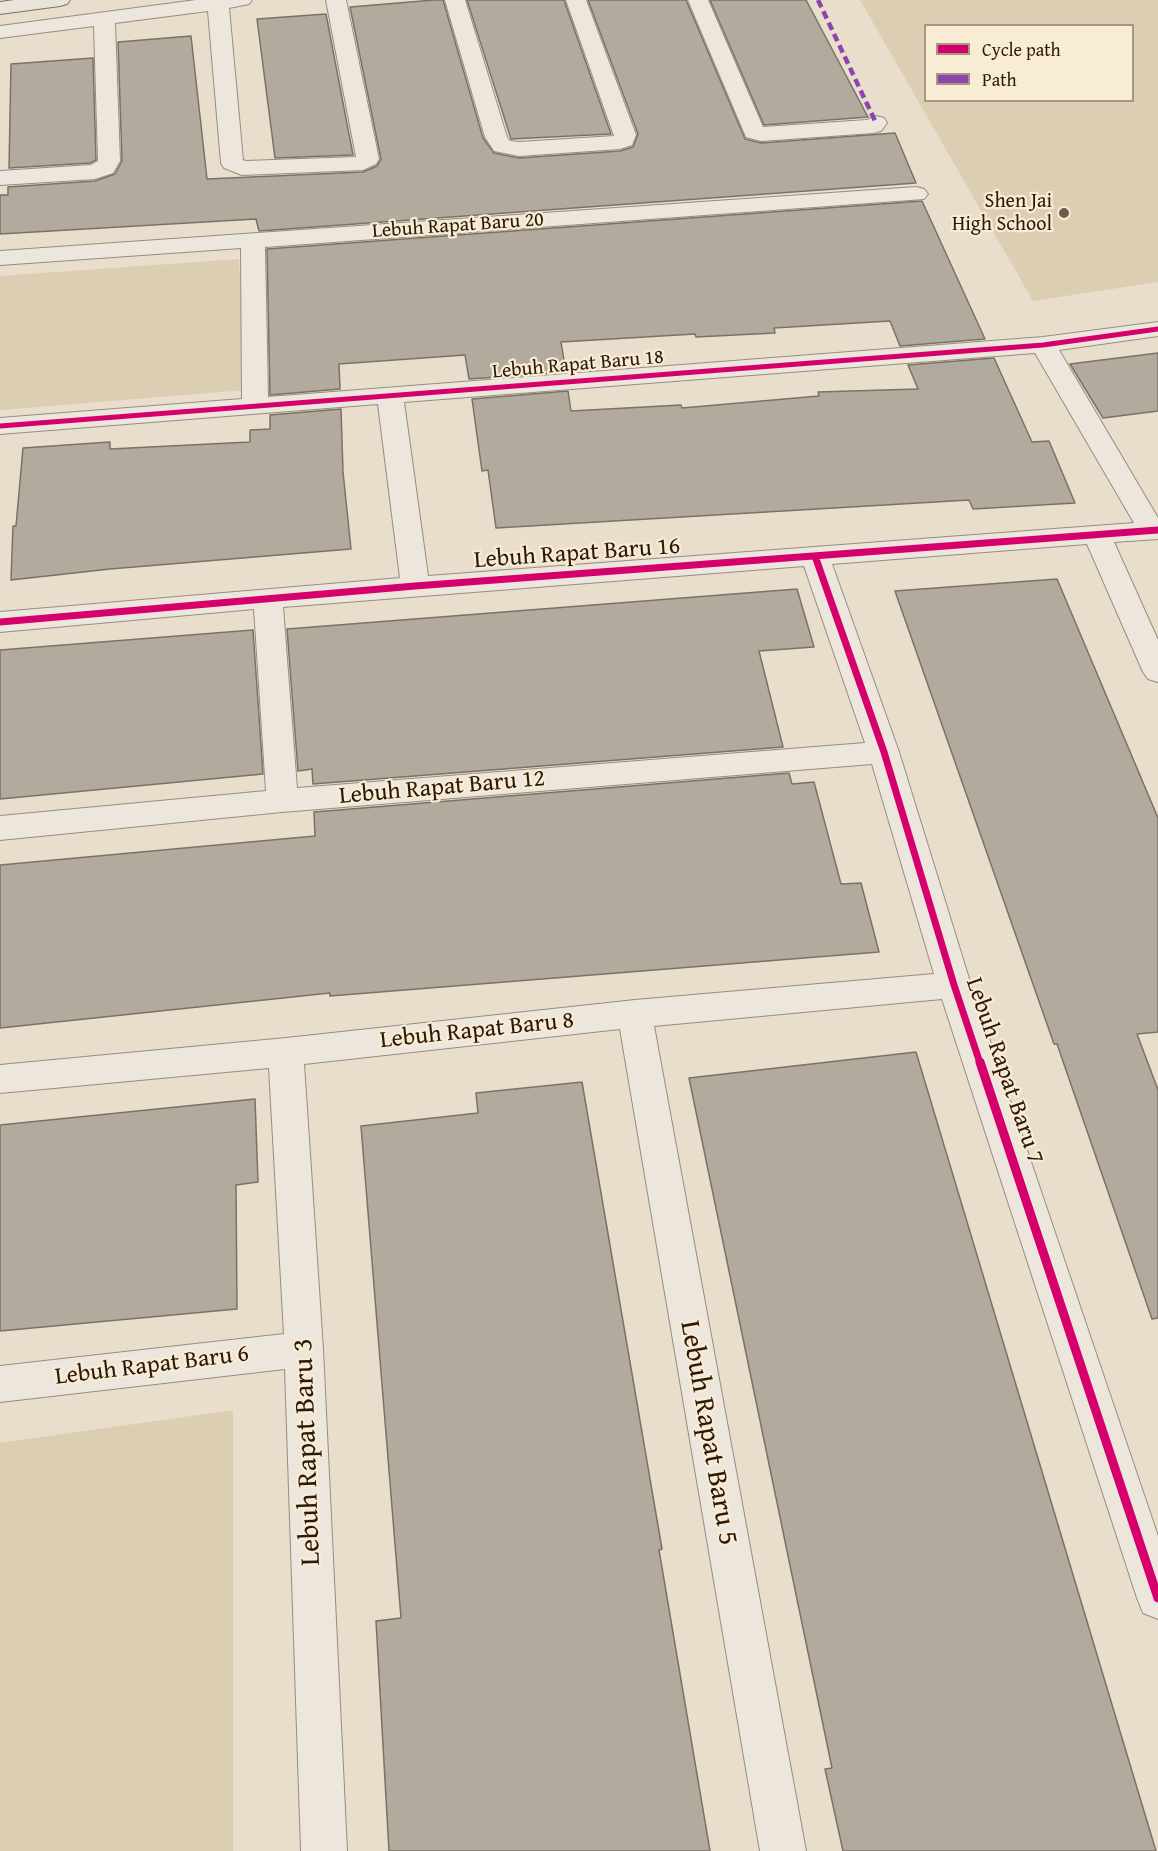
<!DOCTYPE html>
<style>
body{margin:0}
#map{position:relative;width:1158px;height:1851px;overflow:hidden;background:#e8decb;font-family:"Gentium Book Plus",serif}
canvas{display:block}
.legend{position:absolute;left:924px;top:24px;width:210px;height:78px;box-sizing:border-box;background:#f8ecd5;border:2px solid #a69884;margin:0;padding:8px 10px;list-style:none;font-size:18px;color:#2c190a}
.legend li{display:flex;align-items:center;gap:12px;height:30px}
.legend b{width:30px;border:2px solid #a69884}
</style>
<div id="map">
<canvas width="1158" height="1851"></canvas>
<ul class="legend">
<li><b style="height:8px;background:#d6006c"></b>Cycle path</li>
<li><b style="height:8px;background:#8e44ad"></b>Path</li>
</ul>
</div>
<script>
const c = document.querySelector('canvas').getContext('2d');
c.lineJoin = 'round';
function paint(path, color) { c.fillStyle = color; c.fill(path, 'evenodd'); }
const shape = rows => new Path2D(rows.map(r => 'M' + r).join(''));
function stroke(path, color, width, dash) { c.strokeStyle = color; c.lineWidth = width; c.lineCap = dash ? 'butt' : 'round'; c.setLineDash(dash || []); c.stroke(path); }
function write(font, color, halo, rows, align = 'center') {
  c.font = font + ' "Gentium Book Plus",serif'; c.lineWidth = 4.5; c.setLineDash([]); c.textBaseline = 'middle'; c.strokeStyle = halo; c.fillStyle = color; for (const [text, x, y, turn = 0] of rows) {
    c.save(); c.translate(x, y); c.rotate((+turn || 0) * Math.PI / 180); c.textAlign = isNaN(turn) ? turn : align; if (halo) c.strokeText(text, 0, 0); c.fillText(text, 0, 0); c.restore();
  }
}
const green = shape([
 [860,0,1158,0,1158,282,1033,301],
 [926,26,1132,26,1132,100,926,100],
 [239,259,246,390,0,410,0,276],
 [233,1410,233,1851,0,1851,0,1443]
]);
const building = shape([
 [434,0,443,0,483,138,494,153,519,158,620,151,633,147,638,134,588,0,686,0,745,139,761,143,895,133,916,183,259,231,256,219,0,234,0,195,8,195,8,187,95,181,115,174,122,161,118,42,191,36,207,179,363,172,377,166,381,159,350,7,434,0],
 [467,0,564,0,611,134,511,139,467,0],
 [710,0,806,0,868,117,764,125,710,0],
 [326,14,353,155,275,158,257,19,326,14],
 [93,58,96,160,90,163,9,168,11,64,93,58],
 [922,201,985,339,900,346,890,321,774,328,775,333,696,337,695,334,561,342,566,372,469,379,465,355,339,364,340,389,270,395,267,249,922,201],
 [1158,353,1158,411,1103,418,1070,364,1158,353],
 [994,358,1032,442,1049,441,1075,503,973,509,969,500,496,528,488,470,482,471,472,399,568,391,571,411,681,405,682,408,819,396,818,392,918,389,908,365,994,358],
 [341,409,343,472,351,549,110,569,11,580,13,526,16,526,23,448,110,442,110,449,250,442,250,430,270,429,270,415,341,409],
 [1057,579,1158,818,1158,1032,1137,1034,1158,1090,1158,1318,1152,1319,1057,1044,1054,1044,895,591,1057,579],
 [797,589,814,647,759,651,783,747,313,784,312,769,298,771,287,629,797,589],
 [253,630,263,774,0,799,0,650,253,630],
 [789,773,792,784,814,782,841,884,861,883,879,952,330,996,330,993,0,1028,0,865,315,836,314,812,789,773],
 [916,1052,1119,1728,1156,1851,843,1851,825,1769,832,1768,689,1078,916,1052],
 [582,1082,662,1549,659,1550,710,1851,389,1851,376,1621,401,1618,361,1126,478,1113,476,1093,582,1082],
 [255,1099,258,1182,236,1185,237,1309,0,1331,0,1125,255,1099]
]);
const minor = shape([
 [196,0,252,0,249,4,229,8,243,160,246,161,356,157,326,0,346,0,379,159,376,164,363,170,242,175,224,168,221,163,208,11,115,23,120,161,113,173,95,179,0,185,0,171,91,165,98,161,94,26,0,38,0,26,196,0],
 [445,0,465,0,507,137,510,141,519,142,614,136,566,0,586,0,636,135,632,145,620,149,519,156,494,151,485,137,445,0],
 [688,0,708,0,763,127,867,120,876,116,884,118,887,123,881,131,873,133,761,141,746,137,688,0],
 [916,187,924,189,928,194,924,199,265,247,268,397,1043,337,1158,322,1158,336,1059,350,1158,518,1158,539,1114,542,1158,640,1158,682,1148,679,1143,672,1087,544,832,564,899,752,971,985,1158,1536,1158,1619,1143,1613,1137,1598,942,999,654,1026,806,1851,760,1851,620,1029,304,1064,323,1349,347,1851,301,1851,285,1369,0,1402,0,1366,284,1334,269,1068,0,1093,0,1065,286,1038,635,1000,934,974,872,764,282,812,0,840,0,816,266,791,254,609,0,632,0,612,400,578,378,404,0,434,0,418,242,399,241,248,0,265,0,251,916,187],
 [1035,353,1134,523,428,576,404,402,1035,353],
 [804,566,865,743,297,788,283,607,804,566]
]);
const major = shape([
 [14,0,70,0,67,4,60,6,0,14,0,2,14,0]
]);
const quiet = shape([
 [818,0,876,123]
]);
const cyclewayFar2 = shape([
 [0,426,1043,345,1158,329]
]);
const cyclewayFar1 = shape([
 [815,556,884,752,954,985,980,1063],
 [0,622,415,586,1158,530]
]);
const cycleway = shape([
 [980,1062,1158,1598]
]);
const markers = [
 [1064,213,6,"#6e5e4e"]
];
const farPoinames = [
 ["Shen Jai",1052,202],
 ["High School",1052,225]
];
const farStreetnames = [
 ["Lebuh Rapat Baru 20",458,226,-4],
 ["Lebuh Rapat Baru 18",578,365,-5]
];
const streetNames = [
 ["Lebuh Rapat Baru 16",577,554,-4],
 ["Lebuh Rapat Baru 12",442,788,-5],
 ["Lebuh Rapat Baru 8",477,1031,-6],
 ["Lebuh Rapat Baru 7",1004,1071,71],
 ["Lebuh Rapat Baru 6",152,1366,-7]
];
const nearStreetnames = [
 ["Lebuh Rapat Baru 5",708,1433,80],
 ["Lebuh Rapat Baru 3",308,1452,-92]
];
paint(green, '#dcceb3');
paint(building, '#b2aa9d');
stroke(building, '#7b7267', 1.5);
stroke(minor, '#958d81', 2);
stroke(major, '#7b7267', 2);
paint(minor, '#ece6dd');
paint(major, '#e9e3d8');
stroke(quiet, '#8e44ad', 4.5, [8, 4.5]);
stroke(cyclewayFar2, '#d6006c', 5);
stroke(cyclewayFar1, '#d6006c', 7);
stroke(cycleway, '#d6006c', 9);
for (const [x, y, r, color] of markers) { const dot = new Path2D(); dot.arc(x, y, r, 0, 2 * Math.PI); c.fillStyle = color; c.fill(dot); stroke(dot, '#f8ecd5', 2); }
write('20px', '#2c190a', '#f8ecd5', farPoinames, 'right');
write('20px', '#2c190a', '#f8ecd5', farStreetnames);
write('24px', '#2c190a', '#f8ecd5', streetNames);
write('28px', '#2c190a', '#f8ecd5', nearStreetnames);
</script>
